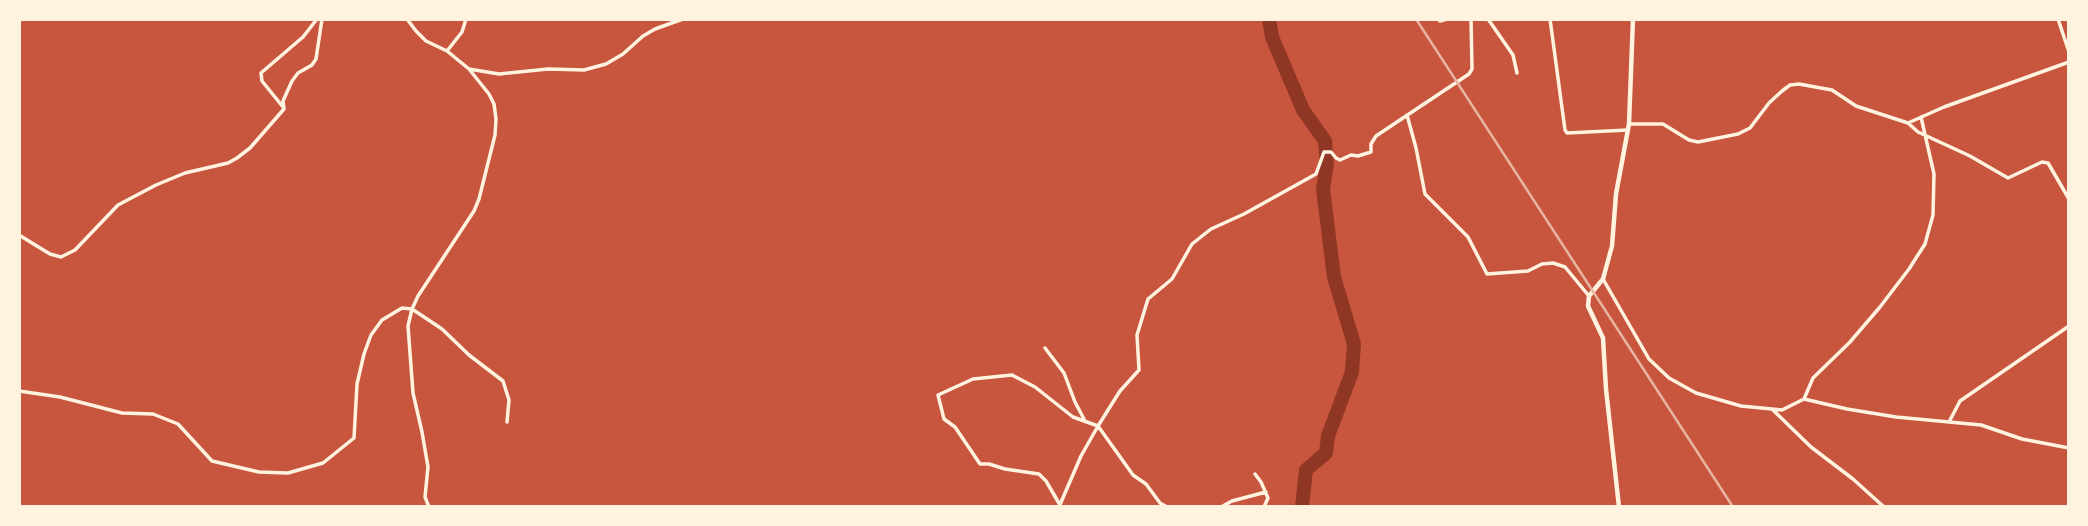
<!DOCTYPE html>
<style>
body{margin:0}
#map{position:relative;width:2088px;height:526px;overflow:hidden;background:#c8553d;font-family:Roboto,sans-serif}
canvas{display:block}
.frame{position:absolute;inset:0;border:21px solid #fff3e0;pointer-events:none}
</style>
<div id="map">
<canvas width="2088" height="526"></canvas>
<div class="frame"></div>
</div>
<script>
const c = document.querySelector('canvas').getContext('2d');
c.lineJoin = 'round';
const shape = rows => new Path2D(rows.map(r => 'M' + r).join(''));
function stroke(path, color, width, dash) { c.strokeStyle = color; c.lineWidth = width; c.lineCap = dash ? 'butt' : 'round'; c.setLineDash(dash || []); c.stroke(path); }
const river = shape([
 [1269,19,1272,37,1303,110,1325,141,1327,164,1323,189,1334,277,1354,344,1352,372,1328,436,1326,453,1306,470,1302,507]
]);
const minor = shape([
 [407,19,416,31,426,41,447,51,462,32,466,19],
 [1438,19,1440,21,1447,19],
 [1488,19,1513,55,1517,73],
 [1550,19,1565,130,1567,133,1628,130],
 [2058,19,2069,52],
 [447,51,469,69,499,74,548,69,584,70,606,64,623,54,643,36,655,29,683,19],
 [283,107,262,81,261,73,303,37,317,19],
 [1407,115,1416,148,1425,194,1468,237,1487,274,1528,271,1542,264,1553,263,1565,267,1589,296],
 [1908,123,1918,132,1970,156,2008,178,2042,162,2048,163,2069,199],
 [1629,124,1663,124,1689,140,1698,142,1738,134,1750,128,1769,103,1782,91,1790,85,1799,84,1832,90,1856,106,1908,123,1944,107,2069,62],
 [19,235,50,254,61,257,75,250,118,205,156,185,185,173,228,163,237,158,250,148,284,109,283,101,292,81,298,73,312,65,316,59,322,19],
 [1603,279,1649,359,1669,378,1696,393,1741,406,1782,410,1804,399,1847,409,1896,417,1981,425,2022,439,2069,448],
 [1045,348,1064,373,1075,402,1084,419],
 [19,391,60,397,122,413,153,414,178,424,212,461,259,472,288,473,323,463,354,438,357,384,364,354,371,335,382,320,402,308,412,309,442,329,469,355,503,381,509,400,507,422],
 [1804,399,1813,378,1850,342,1880,307,1909,269,1925,244,1933,215,1934,174,1921,117],
 [1773,410,1811,447,1853,479,1884,507],
 [1949,422,1960,401,2069,326],
 [1255,474,1261,482,1268,498,1264,507],
 [1060,505,1046,481,1039,474,1005,469,989,464,980,464,955,427,944,419,938,395,973,379,1012,375,1035,387,1073,417,1098,426,1133,475,1146,484,1160,503,1167,507],
 [429,507,425,497,428,467,422,432,413,393,408,326,412,309,418,296,474,211,479,199,495,135,496,119,494,104,489,94,469,69],
 [1059,507,1081,456,1098,426,1120,391,1139,370,1137,335,1148,299,1172,279,1192,244,1211,229,1244,214,1316,174,1324,152,1331,152,1336,158,1340,160,1351,155,1358,156,1371,152,1371,144,1376,136,1469,74,1472,69,1471,19],
 [1221,507,1232,501,1266,492]
]);
const tertiary = shape([
 [1619,507,1606,389,1603,338,1588,306,1589,296,1603,279,1612,246,1616,194,1629,124,1633,19]
]);
const rail = shape([
 [1416,19,1733,507]
]);
stroke(river, '#8f3625', 14);
stroke(minor, '#fff3e0', 3.5);
stroke(tertiary, '#fff3e0', 4.5);
stroke(rail, '#e9b49f', 2.5);
</script>
